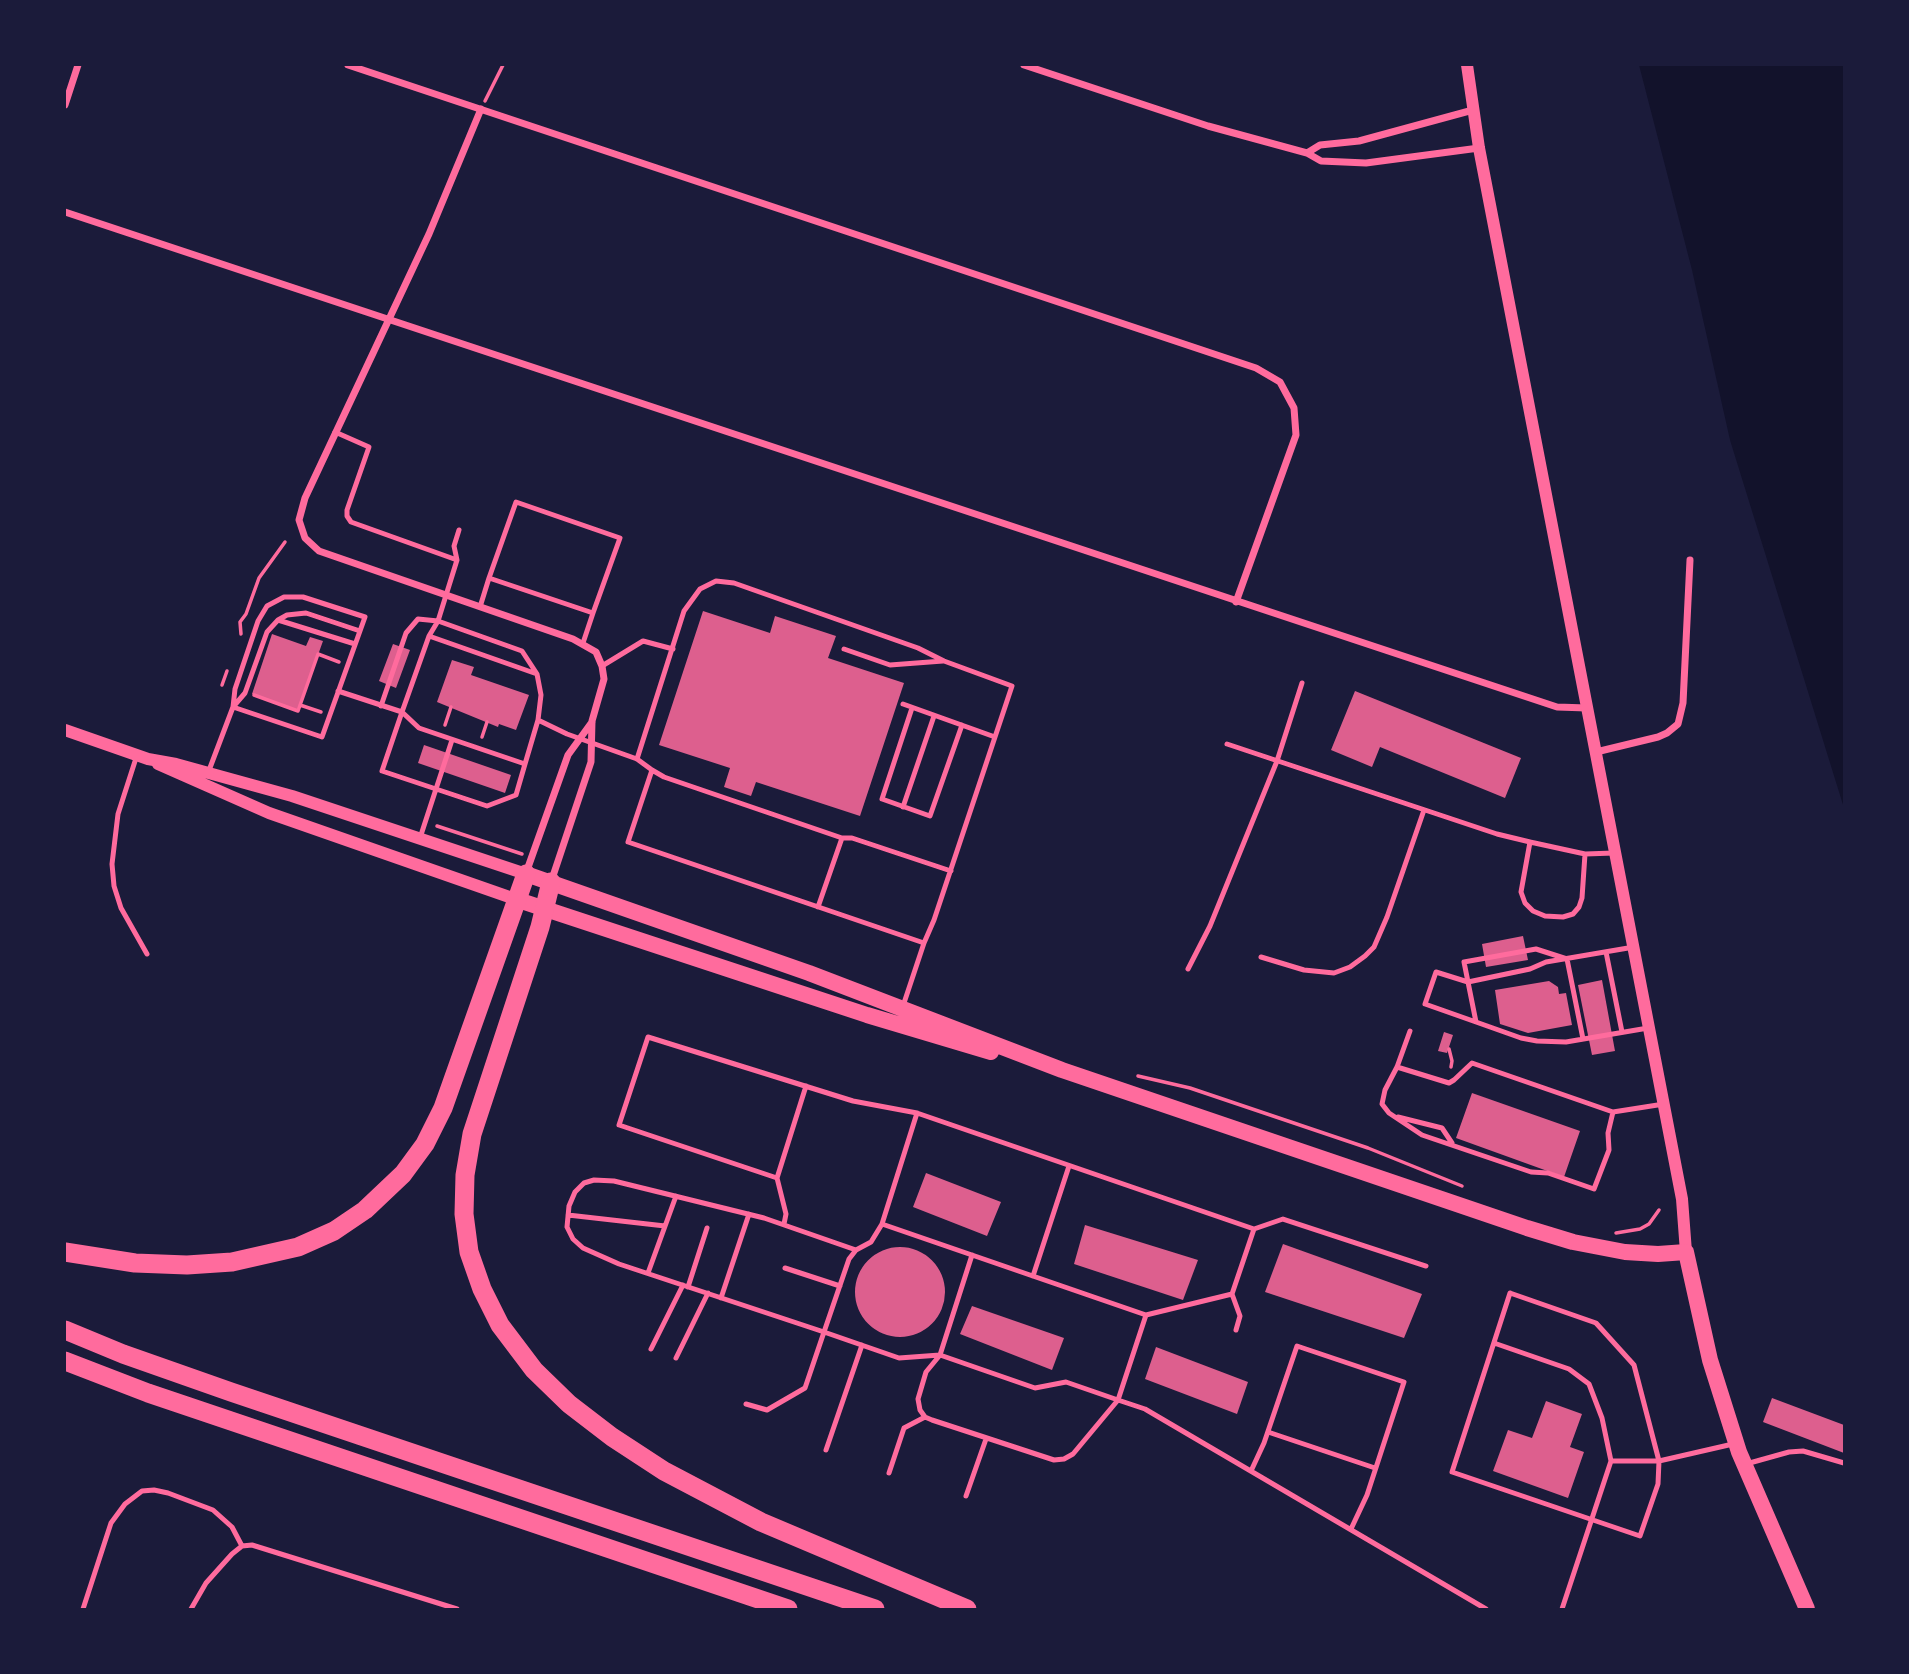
<!DOCTYPE html>
<style>
body{margin:0}
#map{position:relative;width:1909px;height:1674px;overflow:hidden;background:#1b1b3a;font-family:Montserrat,sans-serif}
canvas{display:block}
.frame{position:absolute;inset:0;border:66px solid #1b1b3a;pointer-events:none}
</style>
<div id="map">
<canvas width="1909" height="1674"></canvas>
<div class="frame"></div>
</div>
<script>
const c = document.querySelector('canvas').getContext('2d');
c.lineJoin = 'round';
function paint(path, color) { c.fillStyle = color; c.fill(path, 'evenodd'); }
const shape = rows => new Path2D(rows.map(r => 'M' + r).join(''));
function stroke(path, color, width, dash) { c.strokeStyle = color; c.lineWidth = width; c.lineCap = dash ? 'butt' : 'round'; c.setLineDash(dash || []); c.stroke(path); }
const water = shape([
 [1639,65,1844,65,1844,808,1730,440,1692,270]
]);
const building = shape([
 [703,611,770,633,775,616,836,636,828,658,904,683,860,816,756,782,751,796,724,787,730,768,659,745],
 [272,634,306,646,310,637,323,641,298,711,252,694],
 [393,644,410,650,396,688,379,681],
 [452,660,474,667,471,675,529,695,516,730,499,724,498,727,437,702],
 [1355,691,1521,758,1505,798,1380,747,1372,767,1331,750],
 [424,745,511,775,505,793,418,763],
 [1523,936,1528,960,1486,967,1482,944],
 [1602,980,1615,1051,1592,1055,1578,985],
 [1549,981,1558,987,1559,994,1566,993,1572,1025,1528,1033,1500,1024,1495,990],
 [1444,1032,1453,1035,1447,1053,1438,1051],
 [1472,1093,1580,1131,1564,1177,1456,1138],
 [926,1173,1001,1202,987,1236,913,1207],
 [1085,1225,1198,1260,1183,1300,1074,1264],
 [1283,1244,1422,1294,1404,1338,1265,1292],
 '855 1292a45 45 0 1 1 90 0a45 45 0 1 1-90 0Z',
 [972,1306,1064,1338,1052,1370,960,1334],
 [1156,1347,1248,1382,1237,1414,1145,1379],
 [1772,1398,1844,1425,1844,1453,1763,1422],
 [1546,1401,1582,1414,1570,1447,1584,1452,1568,1498,1493,1471,1508,1430,1532,1438]
]);
const path = shape([
 [485,101,503,65],
 [241,634,240,622,246,614,259,578,285,542],
 [222,685,227,671],
 [254,695,298,711,318,654,339,662],
 [300,705,321,712],
 [445,725,451,707],
 [482,737,487,722],
 [437,826,522,854],
 [1449,1049,1452,1061,1451,1067],
 [1138,1076,1190,1088,1368,1148,1462,1186],
 [1616,1233,1640,1229,1649,1224,1659,1210]
]);
const service = shape([
 [335,432,369,447,347,510,347,516,351,522,457,560,438,621,429,636],
 [457,560,454,546,459,530],
 [489,578,516,502,620,538,593,613],
 [480,607,489,578,593,613,583,643],
 [278,620,355,644],
 [844,649,890,665,943,661],
 [602,666,643,641,673,649],
 [338,691,402,712,419,728,525,764,538,720,541,695,537,674,429,636,402,712,382,771,487,806,516,795,525,764],
 [903,704,995,737],
 [381,706,406,633,418,619,438,621,522,651,537,674],
 [233,707,245,693,267,632,278,620,287,615,306,613,360,631],
 [912,708,882,799,930,816,962,725],
 [538,720,567,734,637,759,652,770,628,842,924,943,903,1006],
 [1227,744,1497,834,1530,842],
 [137,755,118,814,112,864,114,886,121,908,147,954],
 [637,759,684,611,700,589,716,581,734,583,918,648,944,661,1012,686,934,920,924,943],
 [652,770,664,777,842,838,818,907],
 [208,773,233,707,235,689,258,621,267,606,284,597,303,597,365,617,322,737,233,707],
 [903,807,934,716],
 [420,838,452,740],
 [842,838,852,838,951,871],
 [1585,854,1582,898,1579,907,1573,914,1563,917,1545,916,1533,911,1525,903,1521,892,1530,842,1585,854,1614,853],
 [1634,947,1546,962,1530,969,1468,982,1476,1022,1521,1038,1537,1041,1566,1042,1648,1028],
 [1606,952,1622,1032],
 [1261,957,1304,970,1334,973,1350,967,1365,956,1374,947,1387,917,1424,810],
 [1188,969,1210,926,1277,761,1302,683],
 [1468,982,1464,962,1536,949,1567,959,1583,1039],
 [1468,982,1436,972,1425,1004,1476,1022],
 [1410,1031,1397,1067,1385,1090,1382,1104,1389,1113,1422,1135,1531,1172,1548,1173,1594,1189,1609,1150,1608,1133,1613,1112],
 [1397,1067,1449,1083,1454,1080,1472,1063,1613,1112,1664,1104],
 [806,1086,777,1178,619,1125,648,1037,853,1101,917,1113],
 [1398,1117,1442,1128,1452,1143],
 [777,1178,786,1214,784,1224],
 [568,1215,665,1226],
 [882,1224,1146,1315],
 [1254,1229,1283,1219,1426,1266],
 [972,1255,940,1355,926,1372,918,1399,920,1410,925,1417,932,1420,1054,1460,1064,1459,1073,1454,1118,1400,1146,1315,1232,1294,1254,1229,917,1113,882,1224,871,1242,856,1250,849,1259,824,1332,899,1358,940,1355,1035,1388,1066,1382,1118,1400,1145,1409,1486,1609],
 [785,1268,840,1286],
 [648,1273,676,1196],
 [1033,1276,1069,1166],
 [688,1287,707,1228],
 [1510,1293,1596,1323,1634,1365,1659,1461,1658,1484,1640,1536,1452,1472,1510,1293],
 [1232,1294,1240,1316,1236,1330],
 [721,1298,749,1214],
 [1494,1343,1569,1369,1589,1384,1602,1418,1611,1461],
 [651,1349,683,1285],
 [676,1358,708,1293],
 [746,1404,767,1410,805,1388,824,1332,619,1264,583,1248,573,1239,567,1227,569,1206,575,1192,584,1183,594,1180,614,1181,764,1218,856,1250],
 [1268,1432,1375,1468],
 [826,1450,862,1345],
 [1746,1464,1789,1452,1803,1451,1844,1463],
 [1251,1471,1264,1443,1297,1346,1404,1382,1367,1495,1351,1529],
 [889,1473,904,1428,925,1417],
 [966,1496,986,1439],
 [83,1609,111,1523,125,1504,142,1491,154,1490,168,1493,213,1510,232,1527,242,1546],
 [191,1609,206,1583,232,1554,242,1546,252,1545,457,1609],
 [1562,1609,1611,1461,1659,1461,1733,1444]
]);
const minor = shape([
 [348,65,1256,368,1280,382,1294,408,1296,435,1236,602],
 [1024,65,1208,126,1307,153,1321,161,1366,163,1479,148],
 [65,105,78,65],
 [481,109,429,234,305,498,299,520,305,538,319,551,573,639,596,652,602,666,604,679,592,721,591,762,551,882],
 [1307,153,1320,145,1359,141,1473,110],
 [65,212,1557,707,1587,708],
 [1596,752,1658,737,1667,733,1678,724,1683,703,1690,560],
 [526,873,568,755,592,722]
]);
const tertiary = shape([
 [1467,65,1479,148,1682,1199,1686,1252],
 [65,730,148,759,176,764,292,796,526,874],
 [158,764,269,813,515,899]
]);
const primary = shape([
 [526,874,809,973,1062,1070,1527,1228,1573,1242,1625,1252,1658,1254,1686,1252,1710,1360,1739,1452,1807,1609],
 [515,899,867,1015,991,1052]
]);
const motorway = shape([
 [551,882,540,927,472,1134,465,1175,464,1214,469,1252,482,1289,500,1325,534,1370,569,1404,612,1437,664,1471,761,1522,967,1609],
 [65,1252,135,1263,187,1265,232,1262,298,1247,334,1231,365,1210,403,1174,425,1144,443,1108,526,874],
 [65,1330,123,1354,231,1392,875,1609],
 [65,1361,148,1393,788,1609]
]);
paint(water, '#12122b');
paint(building, '#dd5f8e');
stroke(path, '#ff6b9d', 3.5);
stroke(service, '#ff6b9d', 5);
stroke(minor, '#ff6b9d', 7);
stroke(tertiary, '#ff6b9d', 12);
stroke(primary, '#ff6b9d', 16);
stroke(motorway, '#ff6b9d', 19);
</script>
